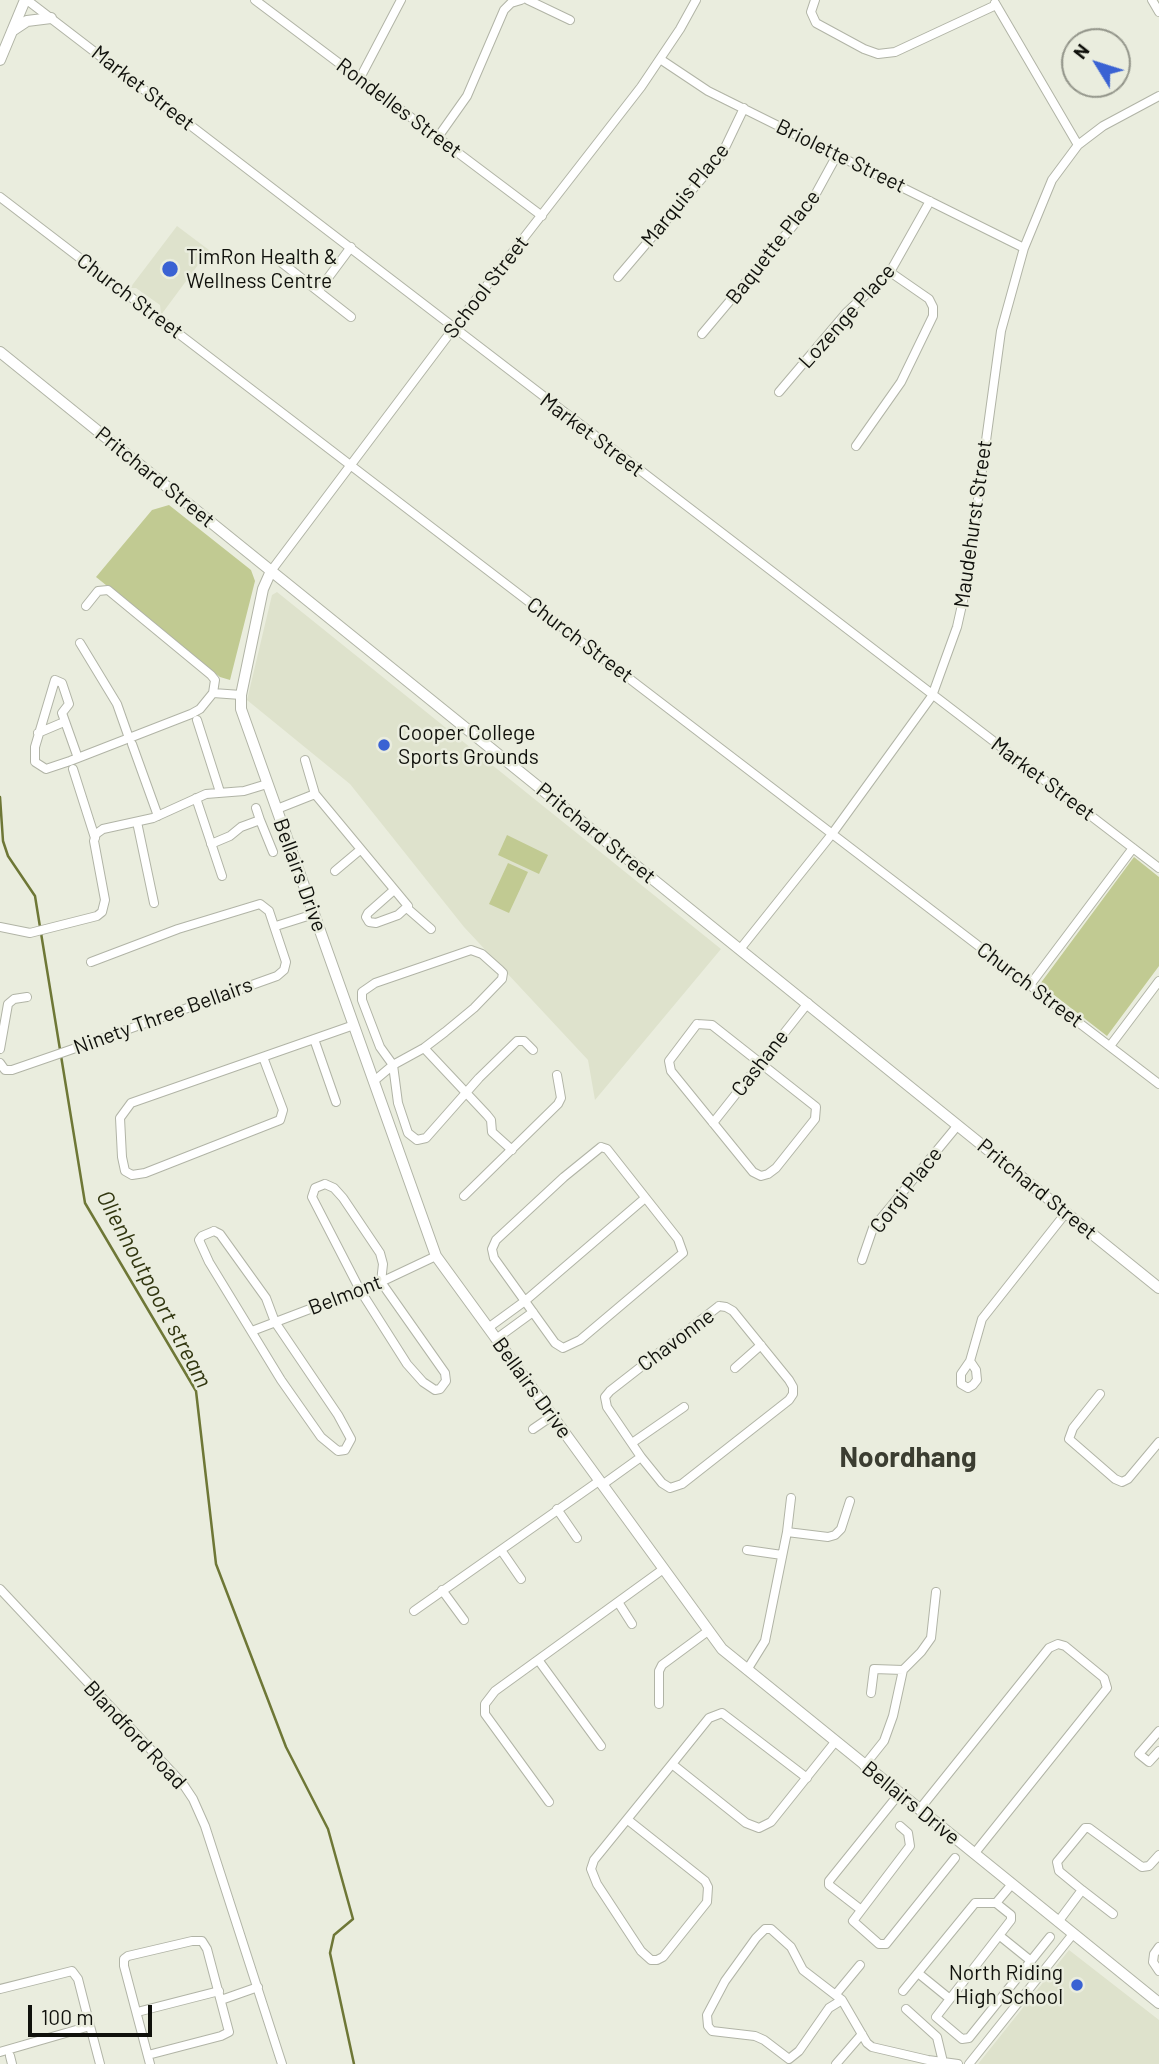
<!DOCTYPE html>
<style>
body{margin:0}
#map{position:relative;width:1159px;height:2064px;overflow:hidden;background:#eaedde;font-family:Barlow,sans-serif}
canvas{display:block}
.north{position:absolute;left:1061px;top:28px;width:70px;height:70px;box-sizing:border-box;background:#eaedde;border:2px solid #93958a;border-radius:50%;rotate:308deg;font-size:19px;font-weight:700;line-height:28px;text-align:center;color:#10110c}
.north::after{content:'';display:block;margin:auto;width:24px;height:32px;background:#3a62d3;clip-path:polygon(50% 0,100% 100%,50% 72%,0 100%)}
.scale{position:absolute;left:28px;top:2005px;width:124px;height:32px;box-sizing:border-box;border:4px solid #10110c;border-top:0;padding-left:9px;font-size:21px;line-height:24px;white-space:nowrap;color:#10110c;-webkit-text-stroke:5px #eaedde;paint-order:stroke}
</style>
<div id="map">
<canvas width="1159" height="2064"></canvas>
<div class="north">N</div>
<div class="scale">100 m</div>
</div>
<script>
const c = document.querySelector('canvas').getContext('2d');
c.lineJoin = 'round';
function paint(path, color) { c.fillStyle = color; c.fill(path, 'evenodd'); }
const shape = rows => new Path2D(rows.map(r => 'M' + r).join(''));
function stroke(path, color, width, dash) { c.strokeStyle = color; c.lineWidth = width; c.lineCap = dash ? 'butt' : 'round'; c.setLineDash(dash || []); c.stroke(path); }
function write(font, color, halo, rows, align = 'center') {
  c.font = font + ' Barlow,sans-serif'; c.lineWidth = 5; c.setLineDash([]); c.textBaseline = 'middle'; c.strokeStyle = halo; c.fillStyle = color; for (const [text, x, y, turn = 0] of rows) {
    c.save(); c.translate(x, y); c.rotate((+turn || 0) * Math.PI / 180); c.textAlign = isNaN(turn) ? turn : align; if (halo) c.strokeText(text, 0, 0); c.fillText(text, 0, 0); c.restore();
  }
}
const built = shape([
 [177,226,209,250,161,315,160,305,136,288,130,288],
 [277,592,721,949,595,1100,588,1060,464,927,350,784,247,700,272,595],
 [1069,1950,1159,2020,1159,2064,978,2064]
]);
const green = shape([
 [169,505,251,570,255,581,230,680,220,677,96,577,152,510],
 [507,835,548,855,539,874,498,855],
 [1134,857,1159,877,1159,966,1107,1036,1040,984],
 [508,863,528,872,509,913,489,904]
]);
const stream = shape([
 [0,797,3,841,8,856,35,896,40,927],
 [41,933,85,1203,196,1391,216,1564,286,1747,328,1829,353,1919,334,1935,330,1953,354,2064]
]);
const street = shape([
 [27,0,1159,868],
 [255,0,542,216],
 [528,0,570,20],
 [815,0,811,12,816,23,864,49,878,54,895,52,996,5],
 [1152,0,1159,12],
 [995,3,1078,145],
 [660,59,708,91,1024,248],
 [360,78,401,0],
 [438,137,467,96,504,10,511,3,521,0],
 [0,197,1159,1084],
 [277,259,351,317],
 [618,277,721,156,744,108],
 [319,290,351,247],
 [702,334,808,208,837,155],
 [779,392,846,313,890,272,930,201],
 [856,446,901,382,933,316,933,307,929,299,890,272],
 [271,571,453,329,641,87,680,29,696,0],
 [86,606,98,591,108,590,211,675,215,680,213,693,241,695],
 [80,643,117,704,129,738],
 [197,720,220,792],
 [38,733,64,722],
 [132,744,158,816],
 [78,758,62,713,69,704,62,683,55,680,35,747,35,762,46,769,70,761,191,714,200,709,213,693],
 [305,760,315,794],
 [73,769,95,838],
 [196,798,222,876],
 [277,809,315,794,408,906,398,915,376,923,369,922,366,917,368,913,394,890],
 [260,820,273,852],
 [137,822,154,903],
 [211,844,230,836,241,827,260,820,256,808],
 [335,871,360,850],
 [408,909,431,929],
 [276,926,314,914],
 [0,927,30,933,97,916,102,912,105,900,94,841,96,834,103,829,153,818,206,794,244,791,267,784],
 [741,948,832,834,932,696,957,627,966,587,1001,331,1024,248,1052,180,1078,145,1103,126,1159,96],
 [1030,985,1133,848],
 [697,1024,712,1025,816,1107,815,1119,776,1168,768,1174,761,1176,753,1172,671,1071,669,1061,697,1024],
 [314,1039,336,1102],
 [1110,1046,1159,981],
 [424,1048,487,1115,491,1120,492,1132,512,1150],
 [0,1049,8,1004,14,999,27,997],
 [263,1057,283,1110,280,1120,145,1173,132,1175,125,1171,122,1157,120,1118,131,1103,354,1025],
 [0,1063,5,1070,12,1070,70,1050,277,976,284,970,286,962,269,911,260,904,178,929,91,962],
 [374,1081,393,1065,424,1048,445,1032,474,1008,502,979,503,973,500,970,482,954,471,950,375,983,362,992,362,1000,380,1047,393,1065,398,1103,408,1133,417,1140,426,1138,479,1078,517,1041,524,1041,533,1050],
 [713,1123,808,1003],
 [601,1147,607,1149,678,1239,683,1253,580,1340,563,1348,555,1343,494,1258,492,1249,496,1240,564,1177,601,1147],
 [325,1184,334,1188,343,1198,380,1253,383,1264,381,1282,445,1373,446,1381,440,1389,435,1390,423,1382,407,1364,360,1290,312,1197,315,1188,325,1184],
 [464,1196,558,1104,561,1098,557,1075],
 [214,1231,220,1234,266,1298,275,1322,338,1415,351,1439,345,1450,338,1451,321,1437,281,1380,209,1262,199,1240,202,1236,214,1231],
 [862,1260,873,1228,958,1125],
 [719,1306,726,1307,733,1311,789,1380,793,1387,793,1394,789,1400,682,1484,670,1488,662,1483,641,1457,607,1407,605,1397,610,1391,719,1306],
 [488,1328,525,1301,644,1199],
 [252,1331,381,1282,436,1256],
 [496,1339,533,1312],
 [970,1361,976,1370,977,1380,973,1385,968,1388,961,1384,961,1374,970,1361,982,1319,1065,1214],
 [735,1368,761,1345],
 [1100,1394,1073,1428,1069,1439,1115,1479,1122,1482,1128,1479,1159,1442],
 [533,1429,552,1416],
 [632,1443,684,1407],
 [602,1485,641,1457],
 [557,1509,577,1538],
 [787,1532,828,1537,835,1535,841,1529,850,1501],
 [501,1550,521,1579],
 [747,1550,782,1555],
 [0,1589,183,1784,193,1799,205,1826,282,2064],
 [442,1590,464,1620],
 [618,1602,632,1624],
 [414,1611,599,1481],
 [539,1661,601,1746],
 [747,1670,765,1641,787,1532,791,1498],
 [871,1693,874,1669,903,1670],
 [659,1704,659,1671,662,1665,708,1631],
 [1159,1731,1139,1754,1149,1762,1159,1751],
 [672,1764,746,1823,759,1828,771,1822,835,1742],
 [864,1766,884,1741,893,1716,903,1670,921,1652,931,1638,936,1592],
 [549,1802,485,1714,485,1704,495,1691,662,1570],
 [919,1810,1049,1648,1058,1644,1065,1646,1104,1678,1107,1688,974,1854],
 [628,1820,705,1881,708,1887,707,1902,663,1957,657,1960,651,1960,641,1951,597,1884,591,1869,594,1860,672,1764,709,1718,722,1713,807,1778],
 [900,1826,908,1833,910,1846,853,1921,879,1944,886,1944,955,1858],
 [1082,1890,1113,1914],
 [996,1903,1011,1915,1011,1920,936,2017,962,2039,969,2038,1050,1937],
 [860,1909,829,1885,829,1881,899,1794],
 [1058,1922,1082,1890,1059,1871,1057,1862,1085,1828,1089,1828,1142,1867,1149,1866,1159,1855],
 [1000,1936,1031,1961],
 [1159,1947,1154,1954,1153,1962,1159,1971],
 [918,1973,950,1999],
 [0,1989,72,1971,78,1979,90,2026],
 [903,1991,975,1903,996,1903,1012,1884],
 [836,1994,860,1965],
 [221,2000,258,1987],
 [842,2000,829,2008,799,2051,789,2059,764,2040,755,2036,712,2031,708,2026,707,2015,725,1981,756,1938,765,1929,771,1929,791,1947,803,1970,842,2000,867,2043,872,2047,928,2060,958,2064],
 [906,2009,937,2037,943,2062],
 [137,2012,219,1991],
 [0,2052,90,2026,100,2064],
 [148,2055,221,2036,229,2032,207,1949,202,1941,192,1941,128,1956,124,1959,124,1966,150,2064],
 [10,2056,12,2064],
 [836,2064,862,2034],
 [969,2064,1073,1934]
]);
const secondary = shape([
 [12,31,27,21,51,18],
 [0,60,25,0],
 [0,352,1159,1288],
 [271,571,263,589,241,695,241,709,436,1256,722,1649,1159,2003]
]);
const markers = [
 [170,269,9,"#3a62d3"],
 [384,745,7,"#3a62d3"],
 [1077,1985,7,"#3a62d3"]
];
const streetNames = [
 ["Market Street",143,88,38],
 ["Rondelles Street",399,108,37],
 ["Briolette Street",841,156,26],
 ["Marquis Place",685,195,-51],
 ["Baquette Place",773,247,-52],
 ["School Street",486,287,-52],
 ["Church Street",130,296,37],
 ["Lozenge Place",847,316,-48],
 ["Market Street",592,435,37],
 ["Pritchard Street",155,477,39],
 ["Maudehurst Street",973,524,-82],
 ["Church Street",580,640,37],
 ["Market Street",1043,779,37],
 ["Pritchard Street",596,833,39],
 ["Bellairs Drive",300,875,70],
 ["Church Street",1030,985,37],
 ["Ninety Three Bellairs",163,1016,-20],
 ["Cashane",760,1063,-52],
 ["Pritchard Street",1037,1189,39],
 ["Corgi Place",906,1190,-52],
 ["Belmont",345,1295,-21],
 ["Chavonne",676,1340,-37],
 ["Bellairs Drive",532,1388,54],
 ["Blandford Road",135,1735,47],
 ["Bellairs Drive",911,1803,39]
];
const poiNames = [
 ["TimRon Health &",186,257],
 ["Wellness Centre",186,281],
 ["Cooper College",398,733],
 ["Sports Grounds",398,757],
 ["North Riding",1063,1973,"right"],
 ["High School",1063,1997,"right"]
];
const waterNames = [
 ["Olienhoutpoort stream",154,1289,62]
];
const districtNames = [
 ["Noordhang",908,1458]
];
paint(built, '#dee2cc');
paint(green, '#c1ca92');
stroke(stream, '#6e7736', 2.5);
stroke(street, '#b1b4a6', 10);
stroke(secondary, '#b1b4a6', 12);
stroke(street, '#fff', 8);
stroke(secondary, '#fff', 10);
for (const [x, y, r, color] of markers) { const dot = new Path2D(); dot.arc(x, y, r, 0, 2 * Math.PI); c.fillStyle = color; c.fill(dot); stroke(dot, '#eaedde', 2.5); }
write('21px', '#10110c', '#eaedde', streetNames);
write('21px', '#10110c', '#eaedde', poiNames, 'left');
write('italic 23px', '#31360f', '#eaedde', waterNames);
write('bold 28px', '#3b3d31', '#eaedde', districtNames);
</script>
